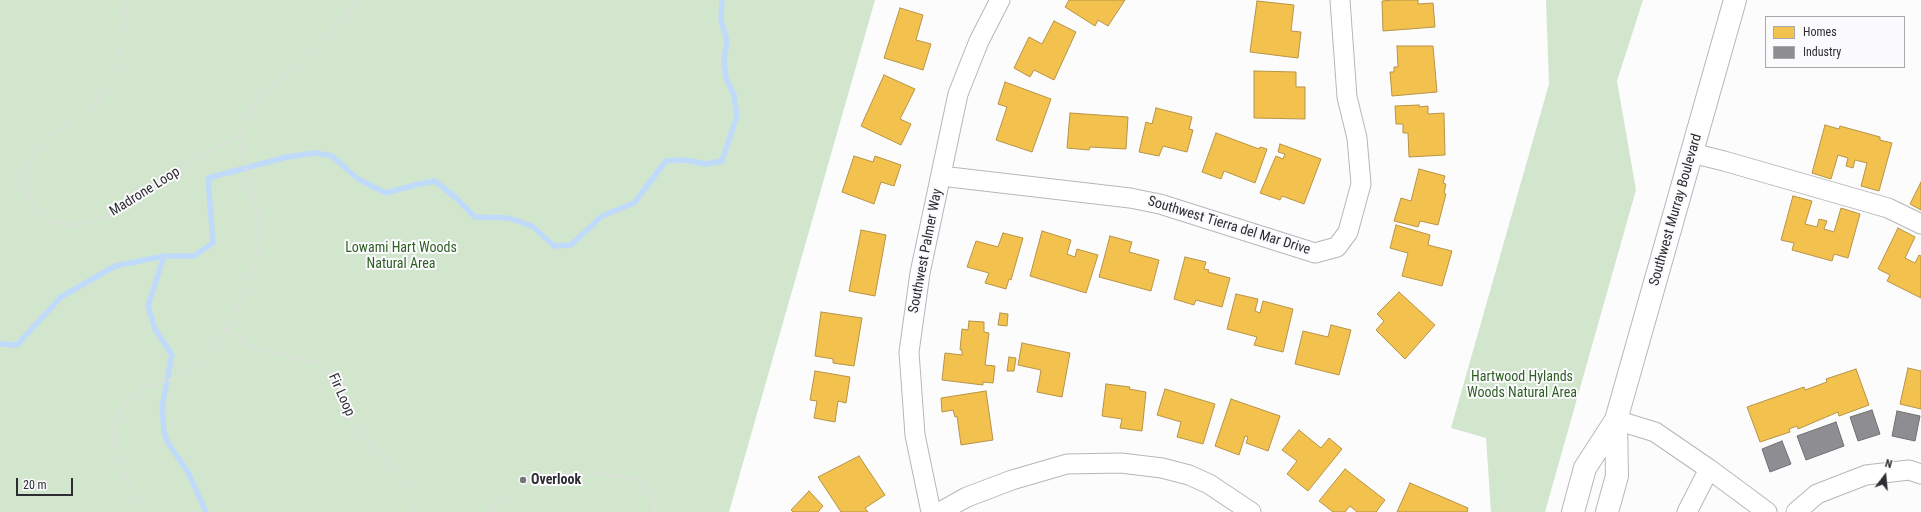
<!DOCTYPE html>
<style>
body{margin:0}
#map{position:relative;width:1921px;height:512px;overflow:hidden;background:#fcfcfd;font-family:"Roboto Condensed",sans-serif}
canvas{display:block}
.legend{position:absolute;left:1765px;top:16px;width:140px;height:52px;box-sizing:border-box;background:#fbfbfe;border:1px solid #a9a8ac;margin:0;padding:5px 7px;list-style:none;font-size:12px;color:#2d2c32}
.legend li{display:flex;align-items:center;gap:8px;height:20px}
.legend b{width:20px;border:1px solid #a9a8ac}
.north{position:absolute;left:1865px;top:456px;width:40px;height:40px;-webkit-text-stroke:3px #fbfbfe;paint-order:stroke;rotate:16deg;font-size:11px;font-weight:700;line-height:16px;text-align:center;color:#2d2c32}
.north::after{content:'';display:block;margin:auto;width:14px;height:18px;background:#2d2c32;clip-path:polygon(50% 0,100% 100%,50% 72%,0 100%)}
.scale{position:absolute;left:16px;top:478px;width:57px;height:18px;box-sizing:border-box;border:2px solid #2d2c32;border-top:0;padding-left:5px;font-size:12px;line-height:14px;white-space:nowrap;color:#2d2c32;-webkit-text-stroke:3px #fbfbfe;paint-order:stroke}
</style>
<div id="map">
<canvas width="1921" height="512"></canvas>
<ul class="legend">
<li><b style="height:11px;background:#f2c14e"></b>Homes</li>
<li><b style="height:11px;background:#8d8d92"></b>Industry</li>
</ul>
<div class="north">N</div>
<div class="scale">20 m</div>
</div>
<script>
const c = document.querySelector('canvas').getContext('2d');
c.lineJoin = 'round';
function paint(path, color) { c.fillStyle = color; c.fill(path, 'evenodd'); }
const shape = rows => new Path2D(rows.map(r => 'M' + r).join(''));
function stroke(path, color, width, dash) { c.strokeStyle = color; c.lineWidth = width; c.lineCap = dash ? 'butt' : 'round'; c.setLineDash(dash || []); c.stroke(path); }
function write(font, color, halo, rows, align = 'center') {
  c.font = font + ' "Roboto Condensed",sans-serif'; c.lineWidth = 4; c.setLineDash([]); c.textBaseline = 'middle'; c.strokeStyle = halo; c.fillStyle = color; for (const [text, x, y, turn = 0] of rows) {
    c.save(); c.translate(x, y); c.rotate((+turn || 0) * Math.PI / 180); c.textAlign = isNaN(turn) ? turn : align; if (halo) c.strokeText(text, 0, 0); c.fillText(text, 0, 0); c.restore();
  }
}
const forest = shape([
 [0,0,875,0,729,512,0,512],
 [1546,0,1643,0,1617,81,1636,190,1545,512,1491,512,1486,438,1451,428,1549,84]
]);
const homes = shape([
 [1069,0,1125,0,1108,26,1098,20,1095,26,1065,7,1069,0],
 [1393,0,1418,0,1418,4,1433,3,1435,27,1383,31,1382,1,1393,0],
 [1257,1,1294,5,1291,31,1301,32,1298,58,1250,52,1257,1],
 [900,8,923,15,916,40,931,44,923,70,884,58,900,8],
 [1054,21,1076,32,1054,80,1034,70,1030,77,1014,68,1029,37,1042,44,1054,21],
 [1397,46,1433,46,1437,92,1392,96,1390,72,1394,72,1394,67,1398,67,1397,46],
 [1254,71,1296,72,1296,87,1305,87,1305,119,1254,118,1254,71],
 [884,75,915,89,900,119,911,124,901,145,861,126,884,75],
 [1005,82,1051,99,1032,152,996,140,1007,107,998,104,1005,82],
 [1419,105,1419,107,1428,106,1428,114,1444,113,1445,155,1409,157,1408,133,1403,133,1403,124,1396,124,1395,106,1419,105],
 [1156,108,1192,117,1189,129,1193,130,1187,152,1163,146,1159,156,1139,152,1146,122,1152,124,1156,108],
 [1070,113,1128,117,1126,149,1090,147,1089,150,1067,148,1070,113],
 [1825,125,1839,129,1840,126,1880,137,1880,140,1892,143,1879,191,1861,186,1867,163,1855,160,1853,168,1846,166,1848,158,1838,155,1831,179,1812,173,1825,125],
 [1216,133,1259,149,1260,147,1267,149,1255,183,1224,171,1221,179,1202,172,1216,133],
 [1280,144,1321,159,1304,204,1282,196,1280,200,1260,193,1276,156,1283,159,1285,154,1278,152,1280,144],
 [854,156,873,162,875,156,901,165,894,186,881,182,874,204,842,192,854,156],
 [1419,169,1445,176,1443,183,1446,184,1444,193,1446,194,1438,225,1420,221,1418,227,1394,221,1401,198,1411,201,1419,169],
 [1921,182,1921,210,1910,204,1921,182],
 [1793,196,1812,201,1805,224,1817,227,1819,219,1827,221,1824,229,1834,232,1841,208,1860,214,1848,258,1834,254,1832,261,1792,250,1794,243,1781,240,1793,196],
 [1396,225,1430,235,1428,245,1452,251,1442,286,1402,276,1408,253,1390,248,1396,225],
 [1898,228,1915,237,1905,258,1915,263,1919,255,1921,256,1921,298,1887,281,1890,275,1878,269,1898,228],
 [861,230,886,235,875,296,849,291,861,230],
 [1042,231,1071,240,1067,254,1075,257,1077,249,1098,255,1086,293,1030,276,1042,231],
 [1003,233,1023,238,1011,280,1009,279,1006,289,985,283,989,273,967,267,976,241,998,247,1003,233],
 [1110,236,1132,242,1129,252,1159,260,1151,291,1099,277,1110,236],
 [1185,257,1206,262,1204,269,1209,270,1208,272,1230,278,1222,307,1196,300,1194,305,1174,299,1185,257],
 [1399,292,1435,325,1405,359,1376,330,1384,321,1377,314,1399,292],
 [1236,294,1258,299,1255,311,1260,313,1263,301,1293,309,1283,352,1254,345,1257,337,1227,329,1236,294],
 [821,312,862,318,854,366,833,363,833,359,815,356,821,312],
 [1000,313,1008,314,1007,326,998,325,1000,313],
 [969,321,984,322,984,332,989,333,985,365,995,366,993,383,983,382,983,385,942,380,945,353,962,355,962,350,960,350,962,329,968,330,969,321],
 [1331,325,1351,330,1339,375,1295,364,1303,331,1328,337,1331,325],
 [1022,343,1070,353,1062,397,1037,392,1041,370,1018,365,1022,343],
 [1009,357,1016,358,1014,371,1007,371,1009,357],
 [1908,368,1921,371,1921,409,1900,404,1908,368],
 [1856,369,1869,405,1839,416,1838,412,1798,429,1797,426,1789,429,1790,432,1760,442,1747,407,1804,387,1805,390,1827,382,1826,379,1856,369],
 [815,371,850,377,846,403,838,401,835,422,814,418,817,401,810,400,815,371],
 [1106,384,1130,387,1129,389,1146,392,1142,431,1120,428,1122,419,1102,416,1106,384],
 [1165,389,1215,404,1203,444,1177,437,1181,422,1157,415,1165,389],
 [986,391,993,440,961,445,957,416,955,417,953,410,942,412,941,398,986,391],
 [1231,399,1280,416,1268,451,1246,443,1248,437,1245,436,1239,455,1215,446,1231,399],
 [1299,430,1321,448,1329,438,1342,449,1308,491,1287,474,1297,461,1282,450,1299,430],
 [859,456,885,495,865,508,868,512,841,512,818,477,859,456],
 [1345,469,1385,500,1376,512,1357,512,1350,506,1345,512,1333,512,1319,501,1345,469],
 [1410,483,1468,508,1467,512,1397,512,1410,483],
 [809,491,823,506,818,512,793,512,791,510,809,491]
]);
const industry = shape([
 [1872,410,1880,434,1858,441,1850,417,1872,410],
 [1897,411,1920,416,1915,441,1892,436,1897,411],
 [1836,422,1844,446,1806,460,1797,436,1836,422],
 [1782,441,1791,464,1770,472,1762,449,1782,441]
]);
const stream = shape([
 [164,256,148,306,155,329,172,355,162,407,164,432,168,443,188,472,206,512],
 [0,344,17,345,61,297,115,266,164,256,194,256,213,243,208,178,287,157,315,153,332,156,358,179,386,193,415,185,435,181,455,197,475,217,508,218,532,226,554,246,571,245,602,216,634,203,666,161,685,160,706,164,722,161,737,115,734,95,726,78,724,61,727,41,721,20,722,0]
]);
const path = shape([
 [127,0,118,66,94,106,54,134,34,153,21,177,32,204,51,222,73,225,108,216,166,180,196,159,240,136],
 [227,329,243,342,264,352,312,361,329,369,337,381,347,412,361,436,389,463,407,484,413,512],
 [145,512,126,480,114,447,113,431,119,413,131,397,143,389,177,377,192,370,204,360,227,329,245,291,256,260,259,244,260,224,243,157,240,136,248,113,261,96,321,44,359,0],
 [487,512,521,486,541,476,569,474,615,475,637,480,649,489,655,499,654,512]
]);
const minor = shape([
 [1692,153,1724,161,1888,208,1921,224],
 [941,176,1130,198,1160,204,1315,253,1337,247,1348,232,1361,184,1357,138,1347,97,1340,0],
 [1616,420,1655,432,1709,469,1767,512],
 [931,512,915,435,909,352,920,273,958,94,979,41,1000,0],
 [940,512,967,497,1012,480,1067,464,1121,463,1162,468,1189,475,1209,484,1251,512],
 [1687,512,1709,469],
 [1796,512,1817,494,1866,475,1909,470,1921,474]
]);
const major = shape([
 [1573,512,1585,468,1616,420,1735,0],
 [1607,512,1617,476,1616,420]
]);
const markers = [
 [523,480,4,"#757579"]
];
const streetNames = [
 ["Madrone Loop",145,192,-32],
 ["Southwest Murray Boulevard",1676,210,-74],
 ["Southwest Tierra del Mar Drive",1229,226,17],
 ["Southwest Palmer Way",926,251,-79],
 ["Fir Loop",341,395,66]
];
const parkNames = [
 ["Lowami Hart Woods",401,248],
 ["Natural Area",401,264],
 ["Hartwood Hylands",1522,377],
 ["Woods Natural Area",1522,393]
];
const poiNames = [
 ["Overlook",531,480]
];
paint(forest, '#d2e6ce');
paint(homes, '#f2c14e');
stroke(homes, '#b79446', 1);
paint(industry, '#8d8d92');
stroke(industry, '#707075', 1);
stroke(stream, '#c0daf9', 5.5);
stroke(minor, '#b7b7ba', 21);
stroke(major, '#b7b7ba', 24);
stroke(path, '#dfdfdf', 2.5, [2, 2]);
stroke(minor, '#fff', 19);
stroke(major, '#fff', 22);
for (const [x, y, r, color] of markers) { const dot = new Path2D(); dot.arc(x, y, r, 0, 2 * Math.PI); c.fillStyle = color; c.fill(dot); stroke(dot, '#fbfbfe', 1.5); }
write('14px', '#2d2c32', '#fbfbfe', streetNames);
write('14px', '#2f5e23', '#fbfbfe', parkNames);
write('bold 14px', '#2d2c32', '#fbfbfe', poiNames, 'left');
</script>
